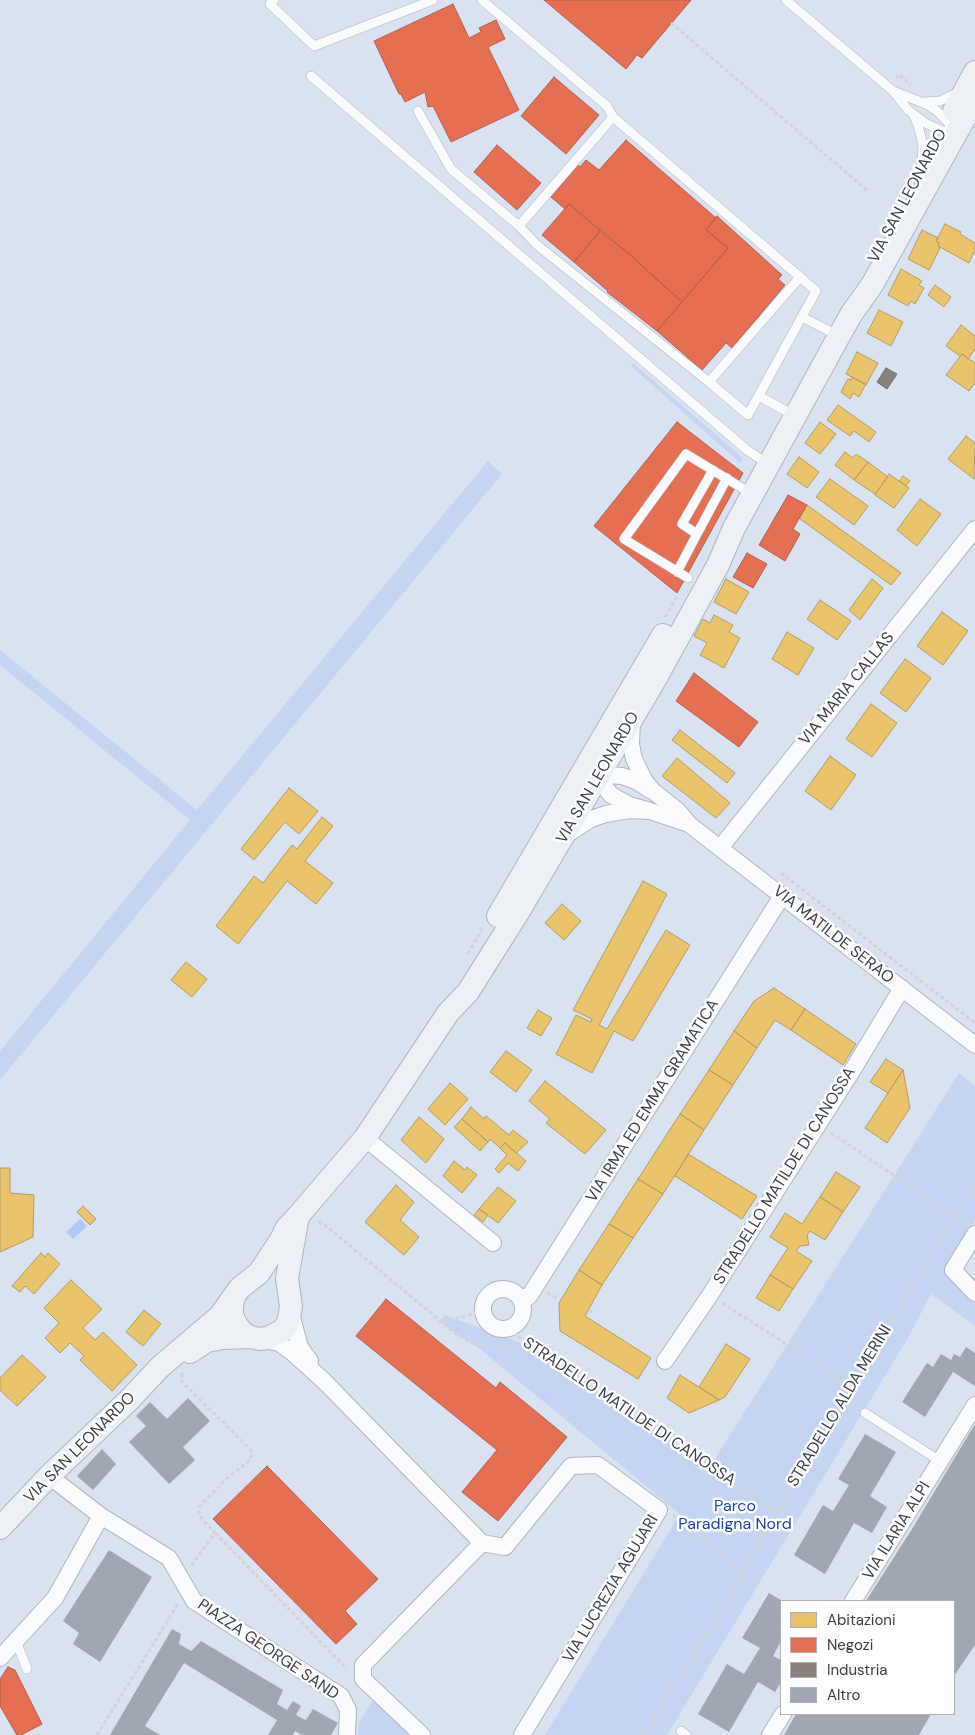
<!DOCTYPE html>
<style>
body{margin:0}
#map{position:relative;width:975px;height:1735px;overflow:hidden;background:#d9e2f1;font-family:"DM Sans",sans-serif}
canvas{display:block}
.legend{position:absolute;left:780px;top:1600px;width:175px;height:115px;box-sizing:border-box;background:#fff;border:1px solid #afb1b6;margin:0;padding:6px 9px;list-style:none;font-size:15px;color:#373d48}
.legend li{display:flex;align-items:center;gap:10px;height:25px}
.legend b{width:25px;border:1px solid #afb1b6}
</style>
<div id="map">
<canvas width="975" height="1735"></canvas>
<ul class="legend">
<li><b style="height:14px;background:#e9c46a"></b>Abitazioni</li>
<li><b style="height:14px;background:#e76f51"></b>Negozi</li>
<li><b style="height:14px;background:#8a817c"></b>Industria</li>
<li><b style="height:14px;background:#a0a6b2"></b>Altro</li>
</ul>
</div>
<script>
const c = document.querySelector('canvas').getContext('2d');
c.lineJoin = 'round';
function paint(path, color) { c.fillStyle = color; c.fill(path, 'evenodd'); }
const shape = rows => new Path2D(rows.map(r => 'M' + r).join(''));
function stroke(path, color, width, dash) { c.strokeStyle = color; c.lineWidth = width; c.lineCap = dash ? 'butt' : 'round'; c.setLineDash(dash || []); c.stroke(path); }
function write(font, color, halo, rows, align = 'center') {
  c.font = font + ' "DM Sans",sans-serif'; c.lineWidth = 5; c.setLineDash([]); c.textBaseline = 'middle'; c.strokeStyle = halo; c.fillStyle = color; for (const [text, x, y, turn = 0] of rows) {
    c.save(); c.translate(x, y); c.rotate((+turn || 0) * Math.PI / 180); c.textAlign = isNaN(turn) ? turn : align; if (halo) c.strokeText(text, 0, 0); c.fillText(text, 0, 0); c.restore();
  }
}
const green = shape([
 [634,364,743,458,740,463,630,365],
 [488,461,502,474,0,1080,0,1051,190,820,0,665,0,650,197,810],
 [959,1073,975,1086,975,1220,944,1271,975,1302,975,1326,931,1294,908,1338,667,1735,545,1735,680,1514,481,1350,440,1322,445,1315,524,1344,711,1465],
 [377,1695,415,1735,358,1735,359,1722]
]);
const water = shape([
 [80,1219,87,1226,73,1239,66,1232]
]);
const homes = shape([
 [945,224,961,232,960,234,975,243,975,250,969,263,938,246,939,243,936,241,945,224],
 [922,230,938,238,936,241,939,243,938,246,940,248,929,270,908,259,922,230],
 [901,269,922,281,919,285,924,288,915,304,911,301,908,306,888,295,901,269],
 [935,285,951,297,944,307,928,295,935,285],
 [879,310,903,322,891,346,867,333,879,310],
 [961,325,975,336,975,349,968,359,962,354,960,356,946,346,961,325],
 [857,352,878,363,866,385,846,374,857,352],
 [962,354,975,363,975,382,969,391,946,375,962,354],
 [852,377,866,384,859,397,853,393,850,399,841,392,848,379,851,380,852,377],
 [838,405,876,432,869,442,854,431,850,436,827,420,838,405],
 [820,422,836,434,820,454,805,443,820,422],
 [966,436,975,443,974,479,948,459,966,436],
 [845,452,853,458,856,454,868,462,854,480,835,465,845,452],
 [799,457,819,472,807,488,787,474,799,457],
 [868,462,888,477,875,494,854,480,868,462],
 [889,474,909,488,894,508,875,495,889,474],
 [903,476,910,481,906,486,899,481,903,476],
 [830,479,868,506,854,525,816,497,830,479],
 [920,499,941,514,917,546,897,530,920,499],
 [807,505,901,573,891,585,799,518,807,505],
 [726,579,749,592,736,614,714,602,726,579],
 [872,579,883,588,860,620,849,610,872,579],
 [820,600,851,621,837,640,807,619,820,600],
 [942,612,968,631,943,665,917,646,942,612],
 [714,615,733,625,729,632,740,638,724,668,700,655,707,643,694,636,703,619,710,623,714,615],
 [787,632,814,648,798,675,772,659,787,632],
 [905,659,931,678,906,712,880,693,905,659],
 [871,704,897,723,872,757,846,739,871,704],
 [680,730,735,773,727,783,672,740,680,730],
 [830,756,856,775,831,810,805,791,830,756],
 [677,758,730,803,716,818,662,776,677,758],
 [289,788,318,811,299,834,285,822,254,860,241,849,289,788],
 [322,817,333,826,305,861,333,883,316,904,287,881,238,944,216,926,254,876,263,883,292,845,297,849,322,817],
 [643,881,667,894,599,1025,607,1029,666,930,690,945,633,1041,614,1031,592,1073,556,1054,576,1015,591,1022,592,1019,573,1010,643,881],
 [562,904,581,921,564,940,545,923,562,904],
 [186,962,207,979,192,997,171,980,186,962],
 [774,988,805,1009,791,1030,775,1020,757,1048,734,1031,754,1001,774,988],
 [805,1009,856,1044,843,1065,791,1030,805,1009],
 [538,1010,552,1018,541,1036,527,1028,538,1010],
 [734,1031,757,1048,733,1085,709,1070,734,1031],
 [506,1051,532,1070,516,1092,490,1072,506,1051],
 [886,1059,903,1070,888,1093,870,1082,886,1059],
 [709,1070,733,1085,704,1130,680,1114,709,1070],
 [903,1070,910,1108,887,1143,865,1128,903,1070],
 [545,1081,606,1130,585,1154,546,1123,550,1119,529,1101,545,1081],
 [450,1083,468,1099,445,1125,428,1109,450,1083],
 [471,1107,484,1119,486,1116,509,1135,513,1130,528,1142,516,1153,505,1143,500,1148,490,1139,488,1142,462,1119,471,1107],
 [680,1114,704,1130,663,1194,638,1179,680,1114],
 [419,1117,444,1139,426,1163,401,1140,419,1117],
 [462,1119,488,1142,480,1151,454,1127,462,1119],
 [505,1143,526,1161,518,1171,508,1163,499,1173,495,1169,507,1155,500,1148,505,1143],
 [688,1154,757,1196,742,1219,675,1176,688,1154],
 [454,1161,465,1170,467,1167,477,1175,462,1193,443,1176,454,1161],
 [0,1168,10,1168,10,1193,34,1195,33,1237,0,1252,0,1168],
 [836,1172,860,1187,843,1212,820,1197,836,1172],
 [638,1179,663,1194,633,1238,609,1224,638,1179],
 [396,1185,414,1202,400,1220,419,1237,404,1255,365,1222,396,1185],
 [498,1187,516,1201,498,1223,479,1209,498,1187],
 [820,1197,843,1212,825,1240,810,1231,807,1235,809,1245,800,1246,796,1251,812,1261,793,1289,770,1275,788,1248,770,1237,785,1213,802,1224,820,1197],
 [83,1206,96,1219,90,1225,77,1212,83,1206],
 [479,1209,488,1215,483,1222,474,1215,479,1209],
 [609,1224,633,1238,602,1285,579,1270,609,1224],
 [41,1253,45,1257,48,1253,60,1264,34,1294,25,1286,20,1292,12,1286,41,1253],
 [579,1270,602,1285,585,1316,651,1358,638,1379,560,1331,559,1303,579,1270],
 [770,1275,793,1289,779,1311,756,1298,770,1275],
 [71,1280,102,1309,83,1328,95,1340,103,1332,137,1365,112,1391,80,1360,84,1356,70,1343,60,1353,45,1338,59,1323,44,1308,71,1280],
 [144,1310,161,1324,143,1346,126,1332,144,1310],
 [726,1344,750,1359,725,1397,719,1400,699,1387,726,1344],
 [22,1355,46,1377,17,1406,0,1390,0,1378,22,1355],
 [680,1375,699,1387,719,1400,689,1413,667,1398,680,1375]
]);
const shops = shape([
 [544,0,691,0,642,58,637,55,626,69,544,0],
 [453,4,469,38,481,32,479,28,496,20,505,39,488,47,519,110,451,142,433,106,428,107,425,92,405,102,401,94,399,94,374,41,453,4],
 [554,77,599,115,566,154,521,116,554,77],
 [626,140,716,218,706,230,728,248,682,302,629,254,569,204,565,209,551,197,578,165,580,167,586,160,599,170,626,140],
 [497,145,541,183,517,210,474,172,497,145],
 [569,204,600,231,574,262,542,235,569,204],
 [717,216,782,275,778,279,785,285,732,348,726,343,702,370,657,331,728,248,706,230,717,216],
 [600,231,629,254,682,302,657,331,607,292,608,291,574,262,600,231],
 [677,422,743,473,677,593,594,526,677,422],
 [788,495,807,505,793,529,800,534,785,561,759,545,788,495],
 [747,553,767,564,753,588,733,577,747,553],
 [694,673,758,722,739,747,676,701,694,673],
 [386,1299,496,1388,500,1382,567,1437,498,1521,462,1492,497,1450,356,1336,386,1299],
 [267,1466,378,1579,345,1611,357,1624,336,1644,213,1519,267,1466],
 [8,1667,15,1670,42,1724,21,1735,17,1735,0,1706,0,1679,8,1667]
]);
const industry = shape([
 [886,368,897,374,887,389,877,382,886,368]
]);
const building = shape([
 [966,1347,975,1353,975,1386,953,1372,925,1417,902,1402,927,1363,933,1367,941,1354,951,1360,954,1354,960,1357],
 [188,1398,210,1421,183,1447,195,1460,169,1484,129,1442,146,1426,136,1416,150,1402,167,1419],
 [975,1424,975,1645,954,1676,954,1601,866,1601,912,1529],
 [865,1434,896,1452,870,1496,887,1507,872,1533,854,1523,825,1574,794,1555,823,1505,833,1511,849,1485,838,1479],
 [102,1449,116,1464,93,1490,77,1476],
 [109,1550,152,1577,100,1662,73,1644,79,1633,63,1621],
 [769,1593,781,1600,781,1641,773,1656,781,1660,781,1682,775,1692,758,1682,729,1732,698,1714,727,1664,744,1674,760,1648,742,1638],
 [172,1629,181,1634,179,1644,191,1651,201,1641,283,1690,277,1704,287,1710,293,1701,301,1706,296,1715,303,1719,306,1720,313,1709,338,1723,331,1735,302,1735,295,1731,293,1735,268,1735,277,1720,184,1663,145,1726,160,1735,110,1735],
 [796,1714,931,1714,919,1735,784,1735]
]);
const path = shape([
 [671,23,868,191],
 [896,78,899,74,911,85],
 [665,617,678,595],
 [781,873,975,1023],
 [468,954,483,927],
 [831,1133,965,1223],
 [318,1222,325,1225,456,1334,470,1342,544,1354],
 [547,1293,559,1299],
 [722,1303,852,1386],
 [589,1310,595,1313],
 [443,1322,483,1311],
 [507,1329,776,1513],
 [182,1373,182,1382,250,1449,252,1454,250,1460,226,1479,199,1507,199,1512,202,1519,215,1533,191,1566],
 [843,1400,856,1408],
 [673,1515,743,1572],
 [215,1533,347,1669],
 [653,1719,671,1727],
 [97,1735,178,1604],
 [643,1735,743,1572,776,1513,975,1180]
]);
const lane = shape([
 [274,0,270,4,314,46,433,0],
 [482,0,607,106,613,117,800,277,709,382],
 [786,0,893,91,926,104,937,111,948,122,953,133],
 [311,76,747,450,768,464],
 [893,91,908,110,927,124,943,131,955,130],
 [924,102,940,101,959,92],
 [418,111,451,169,519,226,537,245,709,382,748,415,816,291,800,277],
 [914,116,918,125,923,145,922,163,917,177],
 [519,226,613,117],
 [802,317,839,336],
 [759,396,795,416],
 [697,534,727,478],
 [677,572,697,534,682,524,713,470],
 [688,578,624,539,686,454,752,494],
 [865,1413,940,1461],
 [16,1641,27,1669],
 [681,1731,686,1735]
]);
const street = shape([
 [632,722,631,744,634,759,644,780,653,791,677,810,690,825,975,1045],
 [597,767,601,782,611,795,629,805,650,811],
 [590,778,607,775,622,776,636,781,650,790],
 [566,835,591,819,606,814,629,810,650,811,689,824],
 [720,848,975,529],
 [365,1138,493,1243],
 [975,1234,953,1270,975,1293],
 '483 1309a20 20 0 1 1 40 0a20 20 0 1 1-40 0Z',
 [519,1296,527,1298,530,1295,782,896],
 [291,1314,300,1347,310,1361],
 [260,1339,279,1343,293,1353,324,1381,482,1543,505,1547,571,1466,598,1465,659,1510,522,1735],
 [665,1361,710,1295,849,1076,902,988],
 [49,1476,101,1516,169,1558,194,1601,341,1696,348,1710,347,1735],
 [853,1601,975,1405],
 [0,1658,55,1598,101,1516],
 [422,1735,363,1679,363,1665,482,1543],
 [770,1735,783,1714]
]);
const secondary = shape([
 [954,111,975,72],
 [498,916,663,635],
 [298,1216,287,1278,291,1307,288,1323,283,1330,268,1338,260,1339,250,1337,242,1332,236,1324,232,1315,232,1306,234,1296,240,1288,259,1273,282,1238,286,1229,298,1216,365,1138,448,1013,468,992,519,911,656,678,718,565,734,528,839,336,852,313,872,285,975,99],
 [190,1352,207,1341,223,1338,250,1337],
 [0,1528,49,1476,130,1399,160,1367,220,1316,234,1296]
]);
const streetNames = [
 ["VIA SAN LEONARDO",908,196,-62],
 ["VIA MARIA CALLAS",847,689,-51],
 ["VIA SAN LEONARDO",598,778,-60],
 ["VIA MATILDE SERAO",833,935,38],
 ["VIA IRMA ED EMMA GRAMATICA",653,1101,-58],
 ["STRADELLO MATILDE DI CANOSSA",785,1176,-58],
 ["STRADELLO ALDA MERINI",840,1406,-59],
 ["STRADELLO MATILDE DI CANOSSA",629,1412,34],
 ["VIA SAN LEONARDO",80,1448,-45],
 ["VIA ILARIA ALPI",897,1531,-58],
 ["VIA LUCREZIA AGUJARI",611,1589,-59],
 ["PIAZZA GEORGE SAND",268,1650,34]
];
const parkNames = [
 ["Parco",735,1507],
 ["Paradigna Nord",735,1525]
];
paint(green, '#c4d4f3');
paint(water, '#afc8f9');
paint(homes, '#e9c46a');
stroke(homes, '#b49c60', 1);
paint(shops, '#e76f51');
stroke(shops, '#b2604e', 1);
paint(industry, '#8a817c');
stroke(industry, '#716d6c', 1);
paint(building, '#a0a6b2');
stroke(lane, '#aeb4c0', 10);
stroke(street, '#aeb4c0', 18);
stroke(secondary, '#aeb4c0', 24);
stroke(path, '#d0d4d8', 3, [4, 2.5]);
stroke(lane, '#f9fbfd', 9);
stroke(street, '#f9fbfd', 16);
stroke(secondary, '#edf0f4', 22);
write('16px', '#373d48', '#fff', streetNames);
write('16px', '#1b439a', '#fff', parkNames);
</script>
